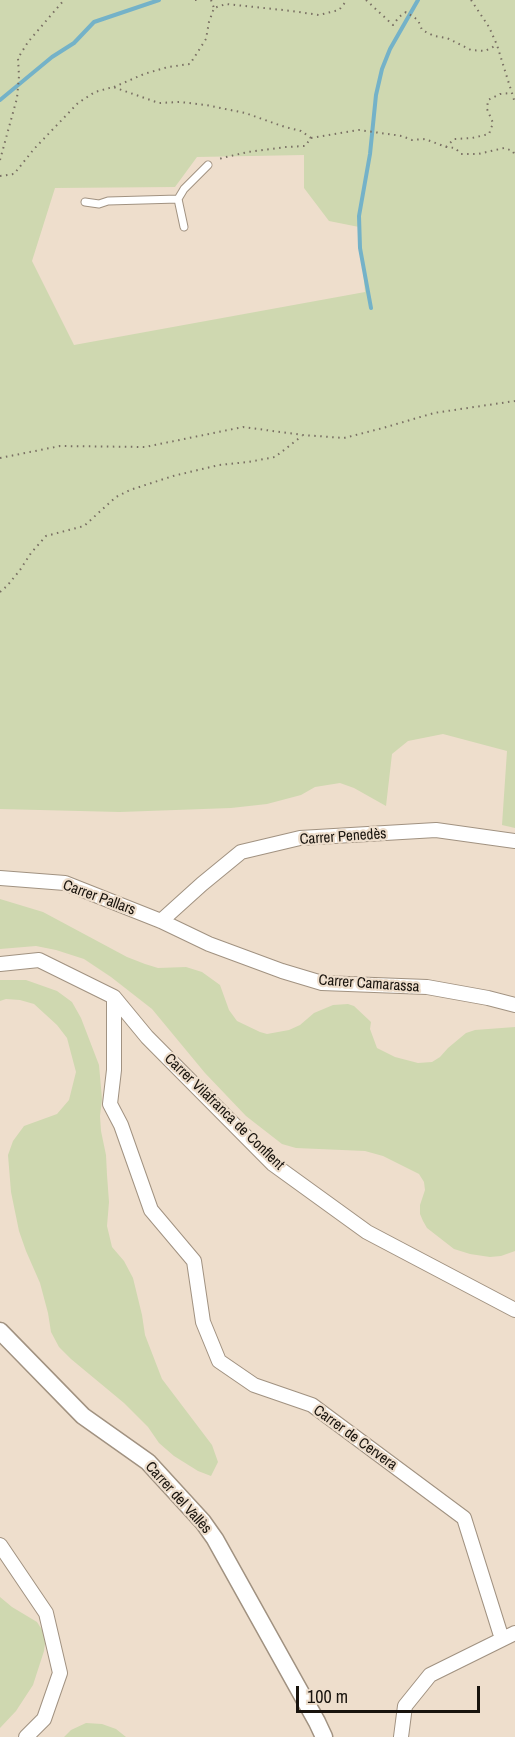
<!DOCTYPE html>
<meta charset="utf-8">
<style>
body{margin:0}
#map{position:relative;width:515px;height:1737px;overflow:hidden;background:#eedecc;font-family:"Archivo Narrow",sans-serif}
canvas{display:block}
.scale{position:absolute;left:296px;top:1686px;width:184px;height:27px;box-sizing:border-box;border:3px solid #18130d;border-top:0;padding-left:8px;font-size:18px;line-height:21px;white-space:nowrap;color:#18130d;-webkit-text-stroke:4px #eedecc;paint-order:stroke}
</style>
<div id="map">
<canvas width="515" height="1737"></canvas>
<div class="scale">100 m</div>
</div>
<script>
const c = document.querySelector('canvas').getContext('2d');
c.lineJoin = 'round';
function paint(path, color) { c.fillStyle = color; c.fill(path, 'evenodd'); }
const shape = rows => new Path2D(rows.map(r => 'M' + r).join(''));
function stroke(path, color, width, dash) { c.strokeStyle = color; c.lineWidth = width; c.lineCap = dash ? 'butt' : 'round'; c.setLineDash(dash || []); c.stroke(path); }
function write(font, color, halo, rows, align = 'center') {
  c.font = font + ' "Archivo Narrow",sans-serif'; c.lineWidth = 4.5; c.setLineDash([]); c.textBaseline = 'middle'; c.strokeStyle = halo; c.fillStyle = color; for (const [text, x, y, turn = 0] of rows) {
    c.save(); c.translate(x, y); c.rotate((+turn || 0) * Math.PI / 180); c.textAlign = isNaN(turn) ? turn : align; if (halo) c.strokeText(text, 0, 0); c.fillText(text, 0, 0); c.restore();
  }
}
const green = shape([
 [0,0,515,0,515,828,502,825,507,751,443,734,408,741,392,754,386,806,354,788,340,783,315,787,301,795,267,804,231,808,120,812,0,809],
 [304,155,304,188,329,221,359,227,365,292,74,345,32,261,55,188,175,187,197,157],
 [0,899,43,912,127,957,145,964,158,968,186,967,202,972,220,985,229,1010,237,1021,260,1032,267,1034,289,1030,300,1025,314,1013,333,1005,348,1004,354,1006,371,1022,370,1029,377,1048,395,1057,418,1063,432,1062,440,1057,448,1048,466,1033,475,1030,515,1027,515,1251,501,1256,490,1257,470,1254,454,1249,427,1228,423,1221,420,1214,420,1205,425,1190,424,1182,419,1174,383,1156,365,1151,296,1148,282,1144,246,1116,205,1073,152,1009,111,977,84,959,56,950,36,946,0,949],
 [0,980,26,980,57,991,72,1002,81,1018,99,1065,102,1099,100,1116,101,1131,106,1155,107,1175,109,1202,107,1226,112,1247,124,1261,133,1278,142,1315,145,1335,162,1379,212,1445,218,1462,211,1476,198,1471,174,1456,159,1443,148,1427,124,1403,71,1359,59,1347,51,1332,48,1313,40,1283,26,1251,19,1231,11,1192,8,1155,13,1141,24,1126,57,1114,69,1100,76,1072,67,1038,57,1025,34,1004,20,1000,6,999,0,1001],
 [0,1597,12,1607,37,1622,46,1636,44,1651,33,1685,16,1711,0,1728],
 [86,1723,102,1724,116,1729,126,1737,64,1737,71,1730]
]);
const stream = shape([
 [0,100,52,57,74,43,94,22,159,0],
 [371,308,360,248,359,216,370,154,376,95,382,69,390,49,418,0]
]);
const path = shape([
 [195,0,199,0],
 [211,0,214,8],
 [366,0,393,25,399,17,406,12,418,20,422,30,434,36,447,38,471,50,485,51,497,45],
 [471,0,489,27,497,45,515,103],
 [114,87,144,74,168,67,190,64,206,39,209,22,214,8,226,4,292,11,319,15,339,10,347,0],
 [311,138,359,130,402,136,412,140,425,139,446,147,455,148,461,154,478,154,504,148,513,151,515,156],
 [446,147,454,139,472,138,489,134,493,123,487,109,488,100,500,94,511,93],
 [0,160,17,98,19,76,18,58,28,42,64,0],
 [0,176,14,174,34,149,78,103,95,92,113,87,159,103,180,102,206,105,245,113,285,127,301,131,311,138,305,146,286,147,248,152,222,158,217,160],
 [0,458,60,446,145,447,243,427,303,435,344,438,383,428,434,413,515,401],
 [0,592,7,586,20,570,31,553,46,536,84,526,116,497,130,490,173,476,219,465,248,462,275,457,302,436]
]);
const service = shape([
 [85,202,99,204,108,201,178,199],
 [184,227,178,199,184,189,208,165]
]);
const minor = shape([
 [0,878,65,883,161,921,209,944,282,971,322,983,427,987,488,998,515,1005],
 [161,921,202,884,241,852,300,838,436,830,515,841],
 [0,964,39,960,114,997,147,1037,273,1164,367,1232,515,1310],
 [114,997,114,1070,110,1104,121,1125,151,1210,194,1261,203,1322,219,1361,254,1385,312,1405,464,1518,502,1639],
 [0,1545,46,1613,60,1673,44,1719,26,1737],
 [401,1737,405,1706,430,1675,515,1633]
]);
const tertiary = shape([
 [0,1331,83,1416,148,1462,203,1522,215,1539,317,1722,324,1737]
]);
const streetNames = [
 ["Carrer Penedès",343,837,-4],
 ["Carrer Pallars",99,898,20],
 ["Carrer Camarassa",369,984,4],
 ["Carrer Vilafranca de Conflent",224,1112,44],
 ["Carrer de Cervera",355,1438,36],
 ["Carrer del Vallès",178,1498,48]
];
paint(green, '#cfd8b0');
stroke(stream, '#74b2c8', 4);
stroke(service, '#a19281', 9);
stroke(minor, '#a19281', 16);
stroke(tertiary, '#a19281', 19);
stroke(path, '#796f63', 2, [1.5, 4.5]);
stroke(service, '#fff', 7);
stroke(minor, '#fff', 14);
stroke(tertiary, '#fff', 16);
write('15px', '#18130d', '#eedecc', streetNames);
</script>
